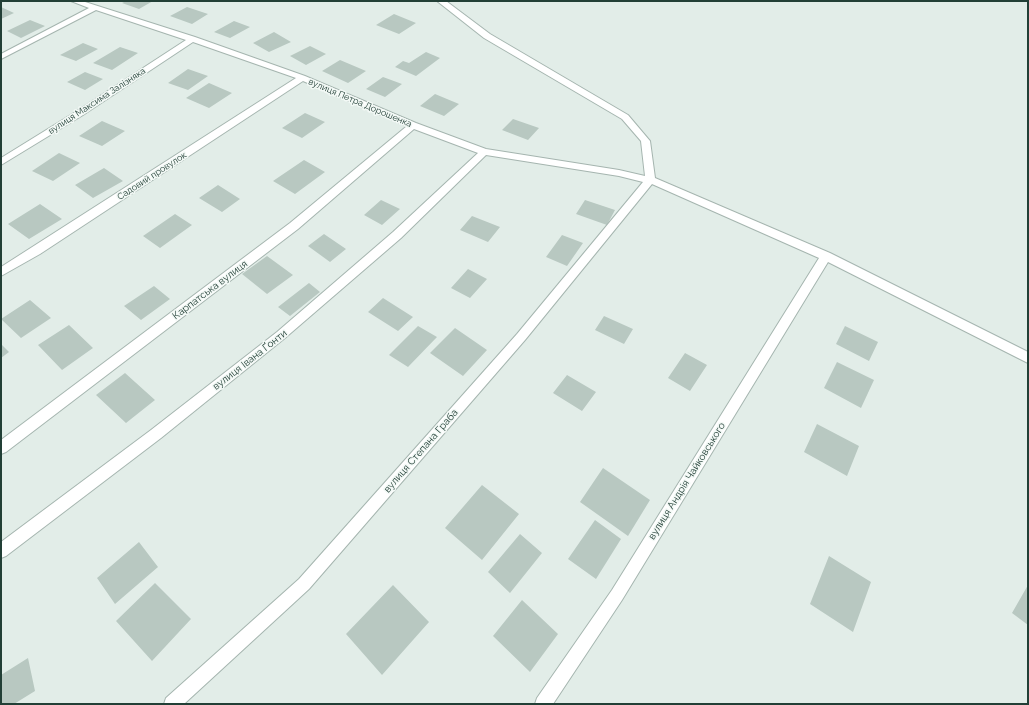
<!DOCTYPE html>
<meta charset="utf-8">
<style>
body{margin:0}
#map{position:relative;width:1029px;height:705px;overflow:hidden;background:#e2ede8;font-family:Raleway,sans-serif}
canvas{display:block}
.frame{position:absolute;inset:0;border:2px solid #223f36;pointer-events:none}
</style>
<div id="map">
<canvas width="1029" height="705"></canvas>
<div class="frame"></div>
</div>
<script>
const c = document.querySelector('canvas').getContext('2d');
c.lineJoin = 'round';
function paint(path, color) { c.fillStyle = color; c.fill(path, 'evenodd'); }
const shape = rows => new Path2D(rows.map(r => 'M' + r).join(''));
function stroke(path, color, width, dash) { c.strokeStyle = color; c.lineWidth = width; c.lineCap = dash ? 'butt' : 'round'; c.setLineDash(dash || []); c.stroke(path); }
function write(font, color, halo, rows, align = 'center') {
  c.font = font + ' Raleway,sans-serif'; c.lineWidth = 3; c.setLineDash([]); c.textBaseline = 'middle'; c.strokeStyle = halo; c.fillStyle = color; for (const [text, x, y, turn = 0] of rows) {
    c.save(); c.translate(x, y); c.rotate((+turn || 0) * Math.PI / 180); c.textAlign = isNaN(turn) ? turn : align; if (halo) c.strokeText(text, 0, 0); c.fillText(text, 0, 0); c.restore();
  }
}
const building = shape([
 [126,1,153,1,139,9,122,3],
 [1,7,14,13,1,19],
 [187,7,208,14,192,24,170,16],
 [394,14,416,23,399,34,376,25],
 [30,20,45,26,21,38,7,31],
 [234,21,250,27,230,38,214,32],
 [274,32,291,42,269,52,253,43],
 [83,43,98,49,76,61,60,55],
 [310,46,326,54,306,65,290,56],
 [120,47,138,53,112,70,93,63],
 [426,52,440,58,416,76,395,67,403,61,409,63],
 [340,60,366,71,348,83,322,71],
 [188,69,208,76,188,90,168,83],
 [85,72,103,79,85,90,67,82],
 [383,77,402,84,385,97,366,89],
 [209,83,232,93,209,108,186,98],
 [435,94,459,104,444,116,420,106],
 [305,113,325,122,302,138,282,128],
 [513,119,539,128,528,140,502,130],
 [102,121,125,131,102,146,79,136],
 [59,153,80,163,53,181,32,171],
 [304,160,325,172,295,194,273,181],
 [104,168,123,181,93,198,75,185],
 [218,185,240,199,222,212,199,198],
 [381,200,400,209,382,225,364,215],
 [585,200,615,210,607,225,576,214],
 [40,204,62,219,29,239,8,224],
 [175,214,192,225,160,248,143,236],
 [472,216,500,227,488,242,460,230],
 [324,234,346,249,330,262,308,246],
 [562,235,583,243,567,266,546,257],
 [267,256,293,275,267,294,242,274],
 [468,269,487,279,470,298,451,288],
 [309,283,320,292,290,316,278,307],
 [154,286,170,299,141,320,124,306],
 [383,298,413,317,398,331,368,312],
 [30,300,51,318,21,338,1,319],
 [604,316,633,329,624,344,595,330],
 [69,325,93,348,62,370,38,345],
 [418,326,437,337,408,367,389,355],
 [845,326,878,342,869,361,836,344],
 [455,328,487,350,463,376,430,353],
 [1,344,9,352,1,358],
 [685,353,707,365,690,391,668,378],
 [837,362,874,380,861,408,824,388],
 [125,373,155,400,126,423,96,395],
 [567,375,596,392,582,411,553,393],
 [817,424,859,446,847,476,804,452],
 [603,468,650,500,628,536,580,502],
 [482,485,519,514,482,560,445,528],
 [595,520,621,539,596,579,568,559],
 [520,534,542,553,510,593,488,572],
 [139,542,158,567,115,604,97,578],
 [829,556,871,582,853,632,810,604],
 [155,583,191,619,152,661,116,621],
 [393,585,429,622,382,675,346,634],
 [1028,585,1028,625,1012,613],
 [522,600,558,634,530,672,493,636],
 [28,658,35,691,14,704,1,704,1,675]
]);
const street = shape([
 [71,1,82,1,195,37,305,76,416,123,486,149,619,170,645,176,641,141,622,119,484,38,437,1,446,1,490,34,628,115,650,141,655,178,830,253,1028,352,1028,363,828,262,622,600,553,704,535,704,537,698,612,590,819,258,652,184,525,340,309,589,184,704,164,704,166,698,299,579,517,334,643,182,619,176,486,155,401,238,285,338,161,438,6,556,1,558,1,542,151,430,277,332,393,232,478,153,414,129,298,229,6,452,1,454,1,440,290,223,407,126,303,81,40,254,1,276,1,267,296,78,193,42,83,115,1,165,1,158,77,111,186,40,96,10,1,59,1,54,89,8,71,1]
]);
const farStreetnames = [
 ["вулиця Максима Залізняка",97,101,-33],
 ["вулиця Петра Дорошенка",360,103,23],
 ["Садовий провулок",152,176,-33]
];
const streetNames = [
 ["Карпатська вулиця",210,290,-37],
 ["вулиця Івана Ґонти",250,360,-38],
 ["вулиця Степана Граба",421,451,-49],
 ["вулиця Андрія Чайковського",687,481,-58]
];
paint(building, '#b8c8c1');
stroke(street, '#a5b5af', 2);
paint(street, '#fff');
write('9px', '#223f36', '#f3f9f6', farStreetnames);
write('10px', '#223f36', '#f3f9f6', streetNames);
</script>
